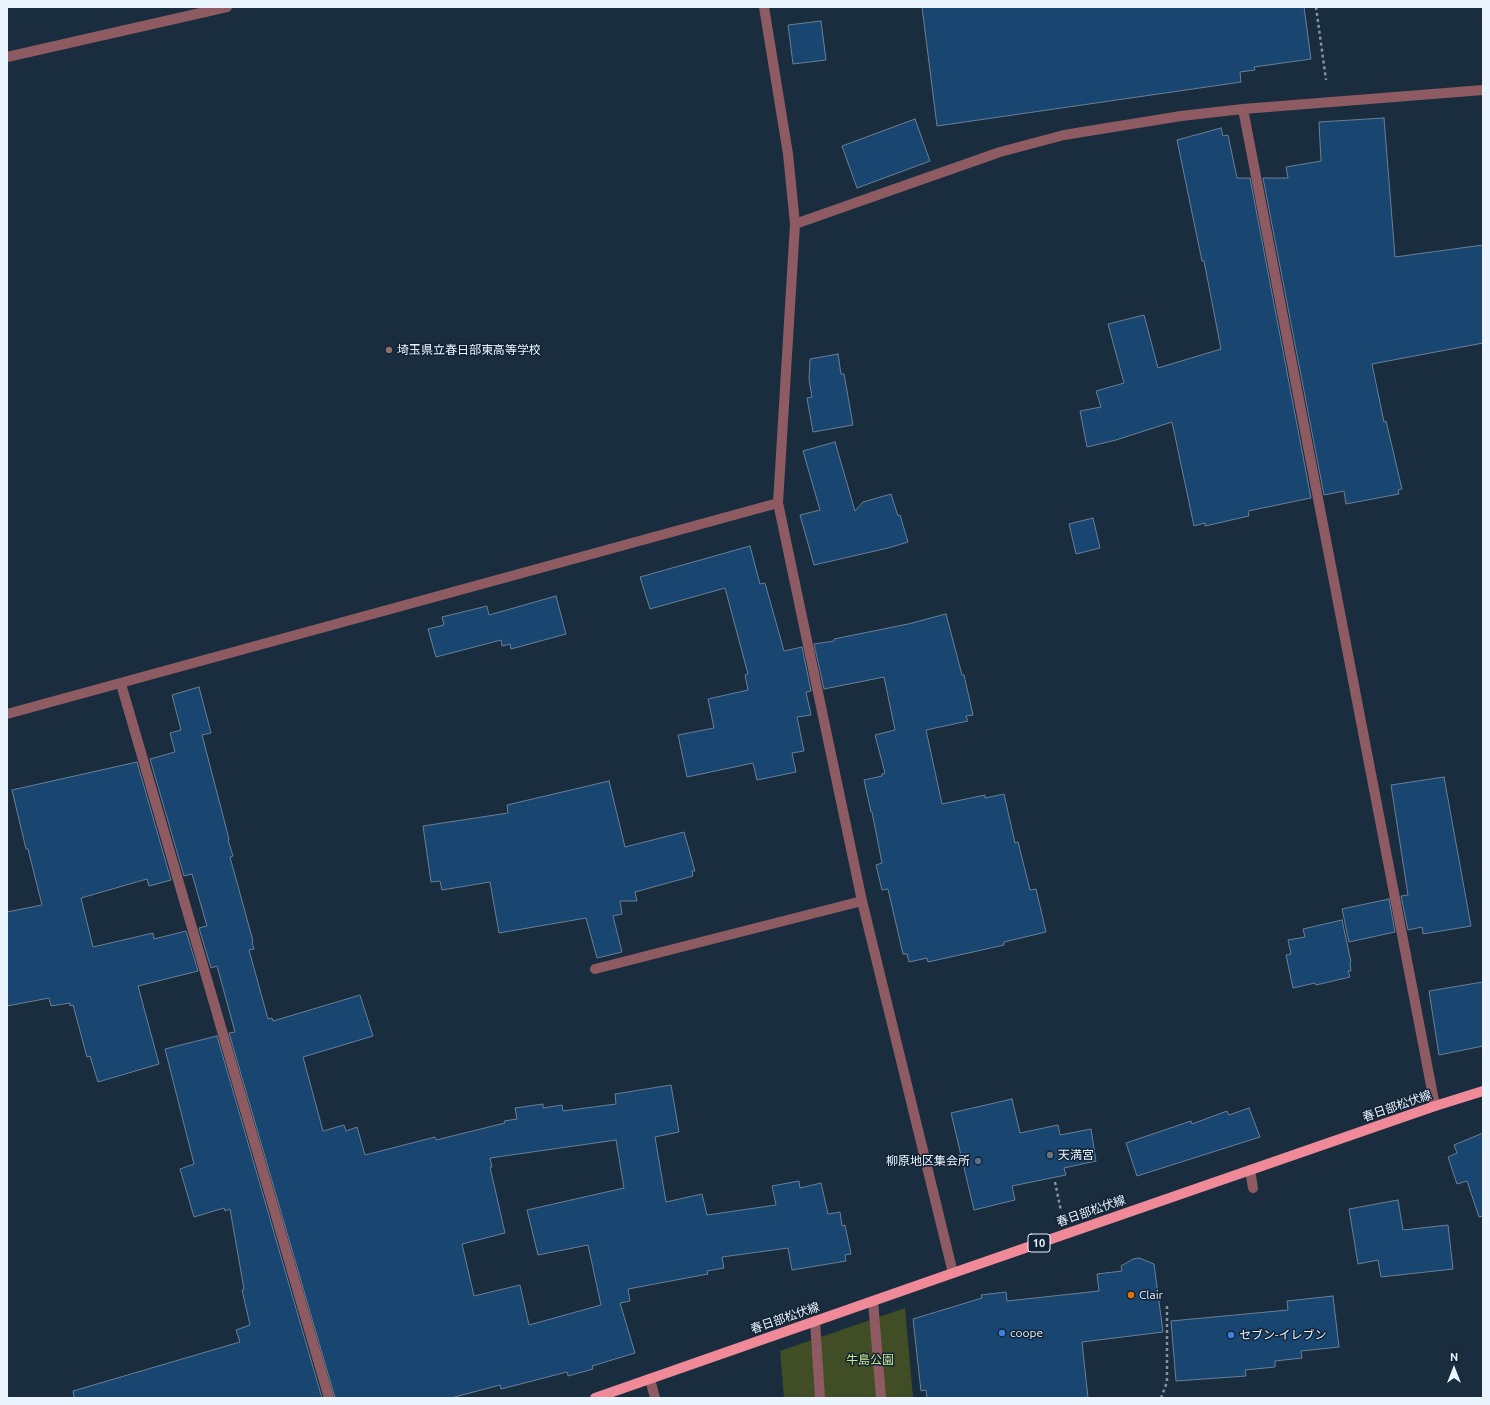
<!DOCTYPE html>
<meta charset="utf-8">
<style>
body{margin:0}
#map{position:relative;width:1490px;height:1405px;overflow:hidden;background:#1a2d3f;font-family:Ubuntu,sans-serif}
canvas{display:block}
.frame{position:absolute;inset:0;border:8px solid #ebf5ff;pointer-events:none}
.north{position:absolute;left:1434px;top:1349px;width:40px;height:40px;-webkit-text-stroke:3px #112335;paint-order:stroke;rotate:0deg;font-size:11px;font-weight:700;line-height:16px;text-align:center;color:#ebf5ff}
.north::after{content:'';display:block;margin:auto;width:14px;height:18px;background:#ebf5ff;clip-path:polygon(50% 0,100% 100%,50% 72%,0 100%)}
</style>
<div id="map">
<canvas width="1490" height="1405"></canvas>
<div class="frame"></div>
<div class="north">N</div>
</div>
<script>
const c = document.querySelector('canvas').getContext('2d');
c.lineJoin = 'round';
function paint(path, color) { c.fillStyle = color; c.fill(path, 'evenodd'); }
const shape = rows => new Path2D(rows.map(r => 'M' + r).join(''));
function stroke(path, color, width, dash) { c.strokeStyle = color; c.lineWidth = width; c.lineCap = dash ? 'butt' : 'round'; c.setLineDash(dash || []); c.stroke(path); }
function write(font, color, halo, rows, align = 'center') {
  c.font = font + ' Ubuntu,"Noto Sans JP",sans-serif'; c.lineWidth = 3; c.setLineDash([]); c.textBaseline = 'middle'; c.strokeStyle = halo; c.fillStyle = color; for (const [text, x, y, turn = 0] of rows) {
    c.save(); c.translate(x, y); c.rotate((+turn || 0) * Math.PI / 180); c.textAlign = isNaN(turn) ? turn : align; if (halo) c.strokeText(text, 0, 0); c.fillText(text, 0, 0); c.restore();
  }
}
const green = shape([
 [905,1308,913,1398,784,1398,780,1351]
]);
const building = shape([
 [922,7,1304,7,1311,59,1254,67,1255,70,1240,72,1241,82,937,126,922,7],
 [821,21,826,60,793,64,788,25,821,21],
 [1384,118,1395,257,1483,245,1483,343,1372,364,1384,422,1386,421,1402,489,1398,490,1399,494,1346,504,1344,491,1324,495,1263,178,1288,178,1286,167,1321,161,1319,122,1384,118],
 [915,119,930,161,857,188,842,146,915,119],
 [1221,128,1223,136,1228,135,1237,178,1250,178,1311,498,1248,511,1249,516,1205,526,1205,523,1194,526,1172,422,1116,440,1087,447,1080,411,1101,407,1096,391,1124,383,1108,324,1144,315,1158,368,1221,349,1204,261,1202,261,1177,140,1221,128],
 [838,354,841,374,844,374,853,425,813,432,807,398,812,397,809,379,810,359,838,354],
 [835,442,855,511,863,502,891,494,898,516,900,515,908,542,888,548,814,565,800,515,820,510,803,451,835,442],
 [1093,518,1100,548,1076,554,1069,524,1093,518],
 [750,546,760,584,765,583,784,651,802,647,811,691,806,692,811,715,797,717,804,751,792,753,796,772,757,780,753,763,687,777,678,735,714,728,708,699,748,690,745,675,748,674,725,588,650,609,640,577,750,546],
 [556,596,566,634,511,649,510,644,502,646,501,640,436,657,428,629,444,625,442,617,487,606,489,615,556,596],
 [946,614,962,675,964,675,973,715,966,716,968,721,926,730,942,804,985,795,985,798,1004,794,1015,843,1018,842,1030,890,1036,889,1046,932,1004,942,1004,945,928,962,927,958,909,962,907,954,903,954,888,889,882,890,876,865,882,863,872,812,871,812,864,780,882,776,882,774,885,773,875,735,895,730,884,677,824,689,814,644,834,641,834,639,908,624,946,614],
 [199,687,211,733,202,735,229,839,228,840,233,856,230,857,253,941,252,942,254,949,249,950,268,1019,272,1018,273,1021,360,995,373,1036,303,1057,323,1131,344,1125,346,1131,357,1127,365,1155,435,1137,436,1140,505,1123,504,1121,517,1119,515,1108,543,1104,543,1108,562,1105,563,1111,616,1104,615,1094,671,1085,679,1132,655,1137,666,1202,702,1194,707,1215,776,1205,772,1186,799,1181,800,1188,821,1183,828,1214,840,1212,842,1226,845,1225,851,1254,845,1255,846,1261,792,1270,788,1248,722,1257,724,1268,707,1271,708,1274,628,1289,630,1301,620,1303,635,1353,592,1366,593,1369,568,1376,567,1372,501,1389,500,1385,451,1398,335,1398,229,1033,235,1032,217,966,211,968,199,928,207,926,192,874,184,876,150,759,175,752,170,733,181,730,172,695,199,687],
 [616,1140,624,1188,527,1210,538,1255,588,1245,601,1305,529,1325,520,1285,474,1296,462,1244,505,1233,490,1167,492,1167,490,1158,616,1140],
 [137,762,171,880,149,886,147,879,81,898,93,947,153,933,154,939,186,931,198,971,138,986,159,1064,98,1082,90,1056,87,1057,73,1005,70,1006,70,1003,51,1006,49,998,7,1006,7,912,42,905,28,849,26,849,12,790,137,762],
 [1444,777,1471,926,1423,934,1422,927,1408,930,1401,896,1408,895,1391,785,1444,777],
 [609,781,625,847,684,832,695,871,692,871,693,876,635,892,637,901,620,901,622,914,613,916,622,952,597,958,586,918,499,933,490,882,442,890,440,881,431,882,423,826,508,813,507,805,609,781],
 [1389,899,1395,932,1349,942,1342,909,1389,899],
 [1342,920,1351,962,1350,963,1351,971,1348,971,1350,977,1316,985,1315,983,1293,988,1286,955,1291,954,1288,940,1305,937,1303,929,1342,920],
 [1483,982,1483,1046,1439,1055,1429,991,1483,982],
 [217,1036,322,1398,74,1398,73,1391,240,1342,236,1330,250,1325,242,1290,244,1289,230,1209,225,1211,224,1208,194,1217,180,1169,194,1164,165,1049,217,1036],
 [1012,1099,1020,1133,1058,1125,1060,1135,1091,1129,1096,1161,1064,1168,1066,1175,1012,1186,1015,1200,974,1210,951,1113,1012,1099],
 [1249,1108,1260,1137,1137,1176,1126,1143,1191,1121,1192,1124,1227,1111,1229,1115,1249,1108],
 [1483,1133,1483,1216,1479,1217,1467,1181,1457,1184,1448,1157,1457,1153,1454,1145,1483,1133],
 [1398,1200,1403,1230,1448,1225,1453,1269,1381,1277,1378,1260,1358,1264,1349,1209,1398,1200],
 [1139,1258,1154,1264,1163,1332,1082,1342,1088,1398,927,1398,926,1390,921,1391,913,1319,982,1298,981,1295,1006,1292,1007,1301,1099,1291,1097,1274,1122,1271,1121,1266,1133,1259,1139,1258],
 [1333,1296,1339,1347,1301,1351,1302,1358,1275,1361,1275,1367,1245,1370,1246,1376,1176,1381,1171,1321,1288,1310,1287,1301,1333,1296]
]);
const path = shape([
 [1316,7,1326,80],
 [1055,1182,1061,1211],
 [1161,1398,1167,1382,1167,1304]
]);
const lane = shape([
 [1250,1170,1253,1188],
 [873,1301,881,1398],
 [815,1321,820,1398]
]);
const street = shape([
 [764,7,788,154,795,224,778,503,862,901,953,1273],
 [7,57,227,7],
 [1243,109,1435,1106],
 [795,224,1000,152,1064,135,1181,116,1243,109,1483,90],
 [121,684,329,1398],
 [7,714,778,503],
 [595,969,862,901],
 [650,1379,655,1398]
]);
const primary = shape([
 [595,1398,953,1273,1435,1106,1483,1091]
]);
const markers = [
 [389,350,4,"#8d6e63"],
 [1050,1155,4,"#6b7280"],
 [978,1161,4,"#5c6f8a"],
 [1131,1295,4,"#e8710a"],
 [1002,1333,4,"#3f7fe0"],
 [1231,1335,4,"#3f7fe0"]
];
const shields = [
 [1039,1243,22]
];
const shieldNames = [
 ["10",1039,1243]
];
const poiNames = [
 ["埼玉県立春日部東高等学校",397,350],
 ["天満宮",1058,1155],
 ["柳原地区集会所",970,1161,"right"],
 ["Clair",1139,1295],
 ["coope",1010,1333],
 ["セブン-イレブン",1239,1335]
];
const streetNames = [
 ["春日部松伏線",1397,1106,-19],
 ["春日部松伏線",1091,1211,-19],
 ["春日部松伏線",785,1318,-19]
];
const parkNames = [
 ["牛島公園",870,1360]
];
paint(green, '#414d25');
paint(building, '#194671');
stroke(building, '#6a7f96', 1);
stroke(path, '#8593a1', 2.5, [3, 3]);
stroke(lane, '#8e5b62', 10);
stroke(street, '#8e5b62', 10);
stroke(primary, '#f08998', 10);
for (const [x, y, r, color] of markers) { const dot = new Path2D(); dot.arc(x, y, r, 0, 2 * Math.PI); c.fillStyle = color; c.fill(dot); stroke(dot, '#112335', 1.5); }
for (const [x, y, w] of shields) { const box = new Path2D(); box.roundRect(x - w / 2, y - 9, w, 18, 3); c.fillStyle = '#112335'; c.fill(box); stroke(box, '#ebf5ff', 1); }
write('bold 11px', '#ebf5ff', null, shieldNames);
write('12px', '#ebf5ff', '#112335', poiNames, 'left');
write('12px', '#ebf5ff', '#112335', streetNames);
write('12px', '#cce78d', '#112335', parkNames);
</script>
